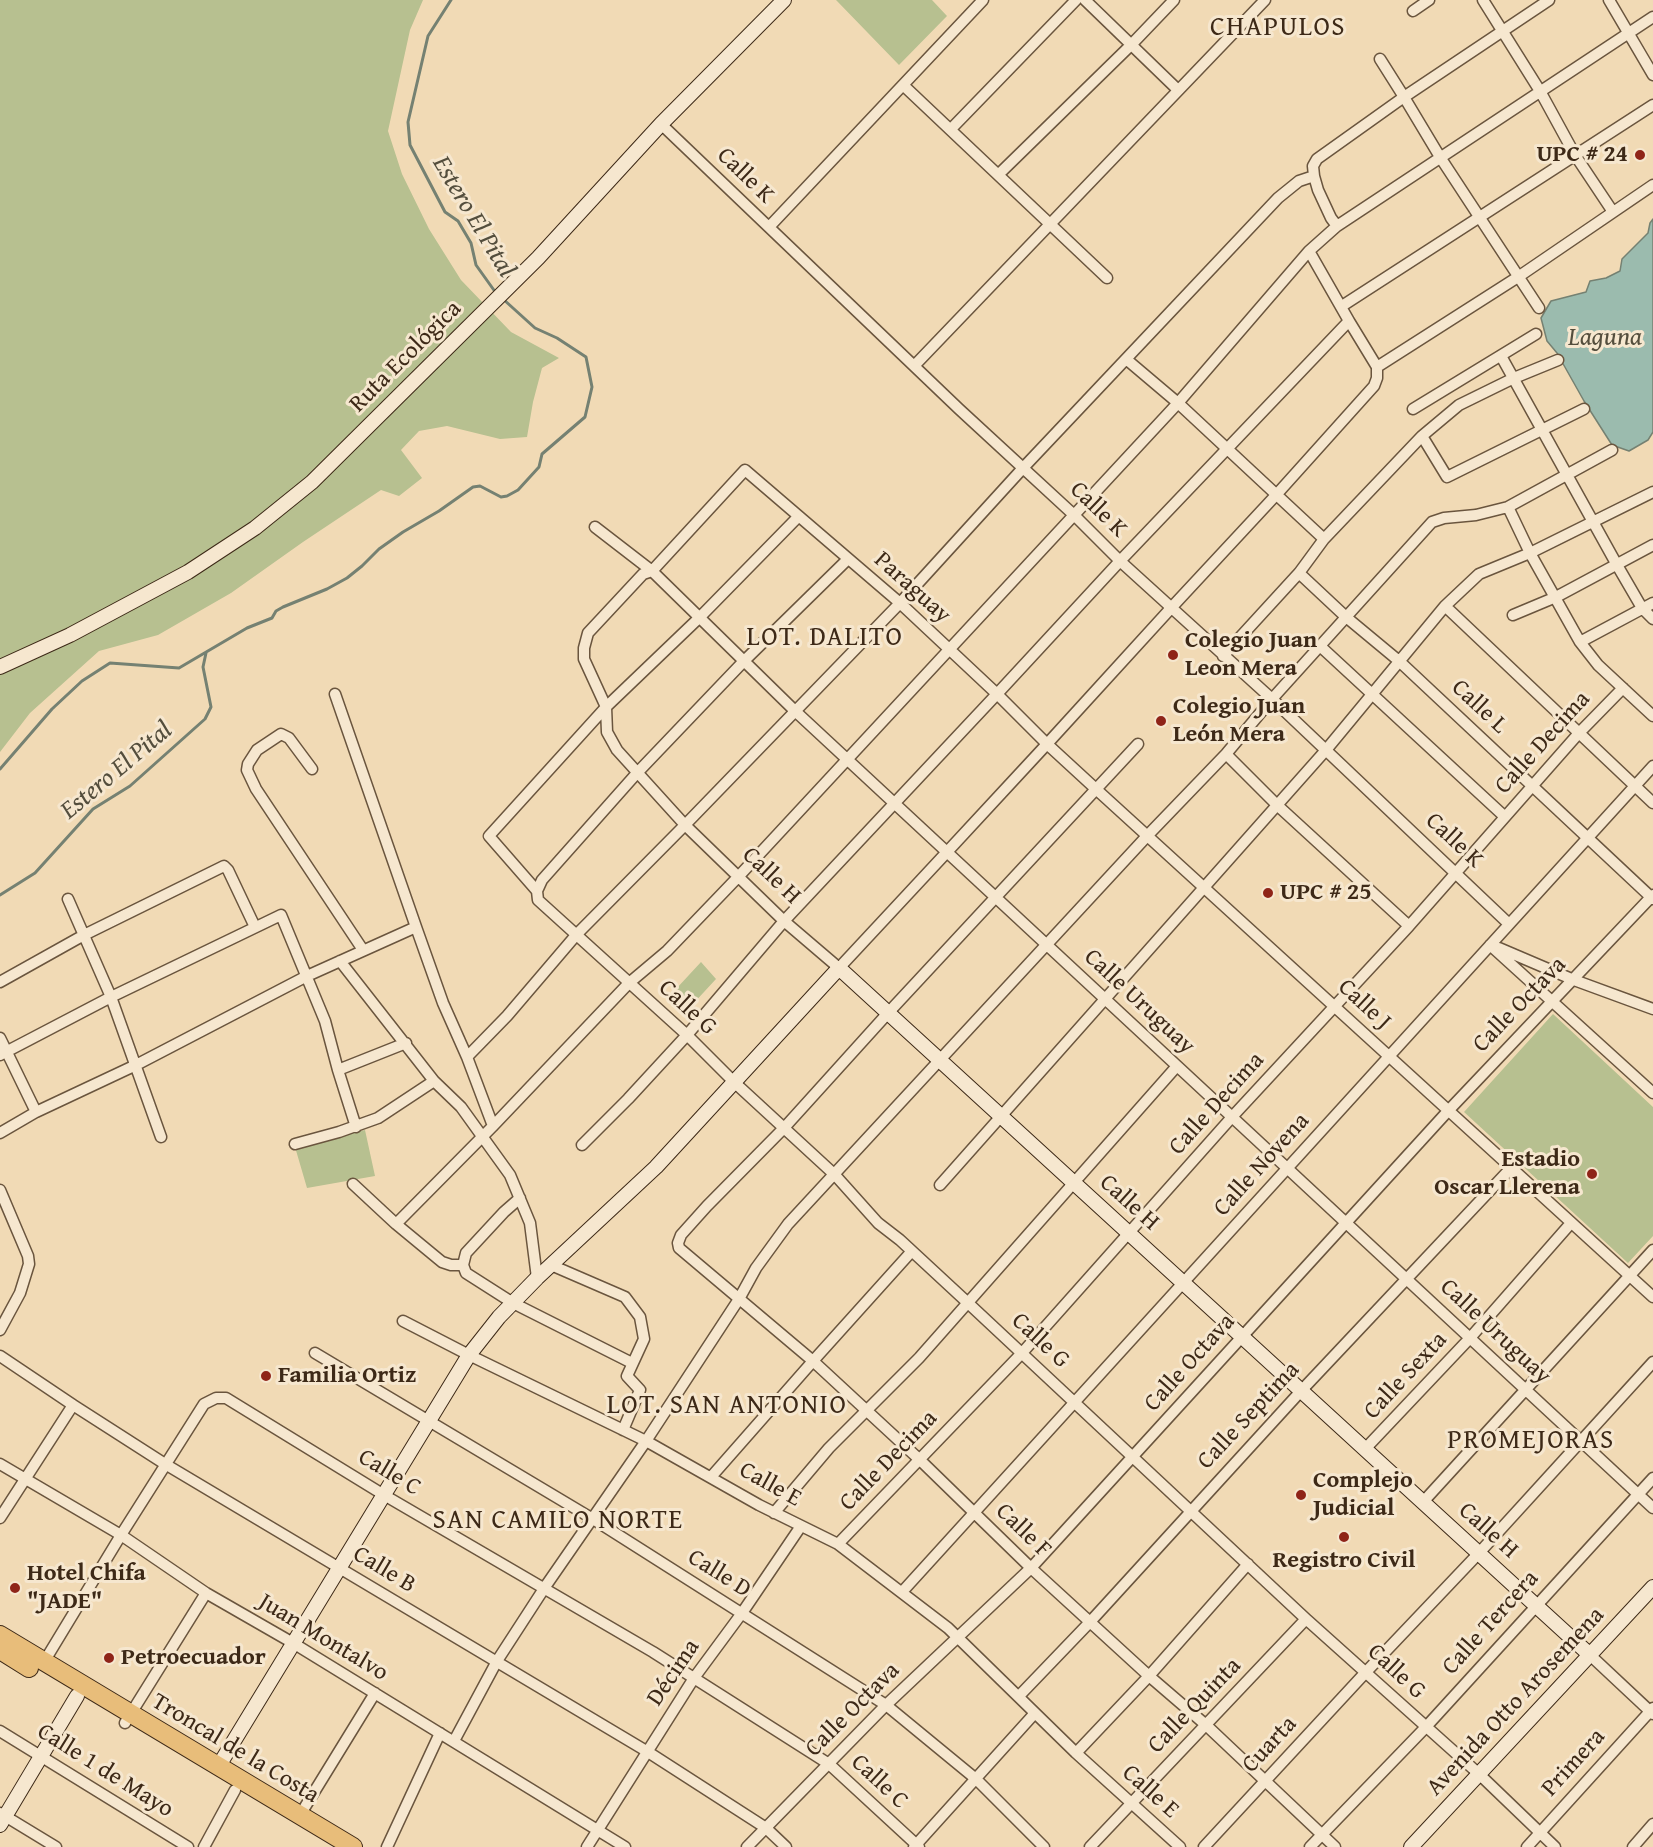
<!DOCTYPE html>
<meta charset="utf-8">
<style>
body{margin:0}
canvas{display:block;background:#f1dab5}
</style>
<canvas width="1653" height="1847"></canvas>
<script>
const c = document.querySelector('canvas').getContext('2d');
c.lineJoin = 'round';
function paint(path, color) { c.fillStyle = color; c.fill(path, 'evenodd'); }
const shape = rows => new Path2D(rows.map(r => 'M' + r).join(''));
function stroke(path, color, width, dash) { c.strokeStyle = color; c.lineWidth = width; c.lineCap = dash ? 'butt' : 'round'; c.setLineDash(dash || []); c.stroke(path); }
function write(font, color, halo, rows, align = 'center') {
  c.font = font + ' "Gentium Book Plus",serif'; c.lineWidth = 6; c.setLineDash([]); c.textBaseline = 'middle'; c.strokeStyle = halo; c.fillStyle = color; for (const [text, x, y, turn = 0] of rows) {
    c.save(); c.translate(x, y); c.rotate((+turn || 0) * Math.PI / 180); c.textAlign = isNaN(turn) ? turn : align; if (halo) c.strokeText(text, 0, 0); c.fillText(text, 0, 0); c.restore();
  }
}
const green = shape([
 [0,0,423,0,410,30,388,131,402,174,429,229,461,280,511,332,559,358,542,368,533,402,527,437,500,439,447,426,419,431,401,450,422,478,399,496,381,490,303,542,231,593,158,635,99,651,30,713,0,752],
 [836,0,932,0,947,16,899,65],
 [701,962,716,979,692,1005,676,989],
 [1553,1014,1653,1107,1653,1236,1628,1263,1464,1112],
 [365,1130,375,1176,307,1188,295,1147]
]);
const water = shape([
 [1653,219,1653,432,1648,440,1629,451,1612,445,1584,401,1557,353,1547,341,1541,318,1551,301,1586,292,1590,281,1606,278,1620,271,1622,259,1648,233,1650,223,1653,219]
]);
const stream = shape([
 [451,0,428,36,408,122,410,145,445,212,458,221,471,243,476,265,496,293],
 [0,769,52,709,82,681,110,663,179,668,247,628,272,618,276,611,283,607,327,589,347,578,362,566,379,549,403,532,439,511,473,487,480,486,501,497,507,496,518,490,539,467,542,454,585,417,592,387,586,357,557,338,535,328,503,299],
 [0,895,35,873,93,809,130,786,205,719,211,707,203,667,206,653]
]);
const street = shape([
 [1085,0,1178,90],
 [1483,0,1540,91,1575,155,1613,212],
 [1609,0,1653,75],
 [1413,11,1429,0],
 [903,85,1107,278],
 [661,124,959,409,1074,515,1120,561,1272,699,1509,924],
 [951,129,1076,0],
 [999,174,1131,45,1174,0],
 [1337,226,1331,218,1318,190,1314,176,1313,166,1317,159,1404,97,1380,59],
 [769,227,983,0],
 [1309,251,1349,321],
 [1342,306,1653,105],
 [1539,308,1440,157,1404,97,1549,0],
 [1501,356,1617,565,1642,608,1653,619],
 [1126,359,1178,403,1324,539],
 [914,366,1265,0],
 [1377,367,1518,277,1653,185],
 [1413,409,1536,334],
 [1422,436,1447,477,1584,409],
 [1508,507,1612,450],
 [595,527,652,571,794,710,1653,1508],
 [848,559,744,661,637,773,542,880,537,891,538,900,687,1035,734,1082,835,1175,878,1223,900,1240,968,1303,1306,1619,1479,1774,1555,1847],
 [1299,573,1346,617,1399,661,1653,899],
 [1445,606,1653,803],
 [1513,615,1556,597,1653,545],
 [1580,642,1653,603],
 [1320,646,1504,816],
 [1223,656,1299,573,1324,539,1422,436,1459,405,1514,378,1558,360],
 [1138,744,888,1013,784,1128,707,1206,681,1235,678,1243,679,1248,813,1361,920,1460,1031,1568,1149,1676,1206,1725,1335,1847],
 [1226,754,1277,805,1409,926],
 [312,769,289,738,281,734,257,750,248,764,247,770,256,789,363,950],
 [537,891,489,836,606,707,700,617,798,517],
 [68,899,111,997,281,915,325,1021,338,1070,406,1043],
 [416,927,443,1003,467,1057,493,1126],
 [1490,945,1653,1093],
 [1499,948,1574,980,1653,1009],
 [340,961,434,1081,461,1107,510,1175,530,1223,537,1278],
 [0,982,84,935,224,866,228,870,255,927],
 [0,1038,36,1112],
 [0,1055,111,997,161,1137],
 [467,1057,507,1016,577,934,685,825,900,603,1023,468,1278,198,1299,181,1314,176],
 [338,1070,356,1127],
 [0,1133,36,1112,136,1065,307,976,416,927,335,694],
 [295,1144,339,1132,378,1118,434,1081],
 [582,1145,628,1099,687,1035,784,921,997,694,1120,561,1349,321,1377,367,1377,378,1374,386,1277,494,1172,607,1047,744,947,852,839,968,784,921,685,825,617,750,607,732,606,707,584,659,584,648,588,633,643,574,652,571,745,470,900,603,997,694,1047,744,1097,790,1653,1297],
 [353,1184,396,1224,442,1262,451,1265,463,1265],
 [940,1185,1326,750,1445,606,1479,574,1530,553,1653,492],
 [0,1190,28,1256,29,1264,20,1293,0,1330],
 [520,1198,504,1212,466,1253,463,1265,466,1273,513,1303,632,1363],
 [396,1224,493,1126,629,983,667,951,739,876,1178,403,1309,251,1337,226,1653,17],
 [551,1265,625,1297,640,1317,644,1339,627,1376,640,1390,623,1430],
 [403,1321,469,1355,646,1441,759,1505,838,1544,948,1628,1076,1753,1180,1847],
 [315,1353,593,1519,886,1705,976,1779,1044,1847],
 [0,1356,73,1405],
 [1365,1449,1470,1338,1571,1223],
 [0,1464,121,1535,206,1593,293,1643,625,1847],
 [711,1477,813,1361,912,1251],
 [1423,1502,1653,1250],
 [774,1513,829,1448,919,1358,1177,1066],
 [0,1518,73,1405,165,1464,648,1752,766,1828,786,1847],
 [838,1544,1022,1353,1232,1117,1409,926,1579,733,1623,688],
 [902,1592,1653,766],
 [1590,1655,1653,1714],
 [44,1662,121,1535,204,1404,216,1398,226,1398,384,1495,653,1652,829,1764,919,1847],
 [1019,1696,1090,1622,1301,1391,1512,1167],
 [125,1723,206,1593],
 [0,1731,188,1847],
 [454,1741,497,1661,545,1587,646,1441,739,1299,756,1268,788,1224,1148,835,1226,754,1272,699,1432,522,1444,518,1476,515,1508,507,1530,553,1580,642,1598,665,1653,716],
 [1076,1753,1149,1676,1248,1564],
 [0,1813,56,1847],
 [300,1815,375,1693],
 [204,1847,235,1790],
 [387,1847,440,1733],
 [587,1847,694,1678,742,1613,801,1526],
 [747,1847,886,1705,1031,1568,1448,1111,1653,895],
 [914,1847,1035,1713],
 [1090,1847,1306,1619],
 [1204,1847,1366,1672,1479,1553,1653,1362],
 [1310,1847,1425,1728,1653,1478],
 [1527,1847,1653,1708],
 [1633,1847,1653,1824]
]);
const secondary = shape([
 [0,667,70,635,188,572,255,528,312,482,538,258,661,124,784,0],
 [218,1767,469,1355,499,1317,537,1278,656,1167,839,968,1590,1655],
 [0,1825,77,1696],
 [1411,1847,1653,1587]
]);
const highway = shape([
 [0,1635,353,1847],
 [0,1650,29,1668]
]);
const markers = [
 [1640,155,6,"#8f2418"],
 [1173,655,6,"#8f2418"],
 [1161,721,6,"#8f2418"],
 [1268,893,6,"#8f2418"],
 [1592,1174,6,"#8f2418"],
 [266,1376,6,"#8f2418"],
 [1301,1495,6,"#8f2418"],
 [1344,1537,6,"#8f2418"],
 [15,1588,6,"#8f2418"],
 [109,1658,6,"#8f2418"]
];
const poiNames = [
 ["UPC # 24",1628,155,"right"],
 ["Colegio Juan",1185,641],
 ["Leon Mera",1185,669],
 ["Colegio Juan",1173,707],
 ["León Mera",1173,735],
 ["UPC # 25",1280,893],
 ["Estadio",1580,1160,"right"],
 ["Oscar Llerena",1580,1188,"right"],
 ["Familia Ortiz",278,1376],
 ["Complejo",1313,1481],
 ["Judicial",1313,1509],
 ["Registro Civil",1344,1561,"center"],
 ["Hotel Chifa",27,1574],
 ["\"JADE\"",27,1602],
 ["Petroecuador",121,1658]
];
const streetNames = [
 ["Calle K",745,176,44],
 ["Ruta Ecológica",406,357,-45],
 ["Calle K",1098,510,44],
 ["Paraguay",912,588,42],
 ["Calle L",1479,707,43],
 ["Calle Decima",1543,743,-48],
 ["Calle K",1454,841,43],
 ["Calle H",771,876,44],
 ["Calle Uruguay",1139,1002,43],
 ["Calle J",1364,1005,43],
 ["Calle Octava",1520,1005,-46],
 ["Calle G",687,1008,43],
 ["Calle Decima",1217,1104,-48],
 ["Calle Novena",1262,1165,-48],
 ["Calle H",1129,1203,42],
 ["Calle Uruguay",1495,1332,43],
 ["Calle G",1040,1341,43],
 ["Calle Octava",1190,1363,-48],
 ["Calle Sexta",1406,1376,-47],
 ["Calle Septima",1249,1416,-47],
 ["Calle Decima",889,1461,-46],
 ["Calle C",389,1473,31],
 ["Calle E",770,1485,29],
 ["Calle F",1023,1531,44],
 ["Calle H",1488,1531,42],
 ["Calle B",384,1570,31],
 ["Calle D",719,1574,32],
 ["Calle Tercera",1491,1623,-48],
 ["Juan Montalvo",323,1638,31],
 ["Calle G",1396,1672,43],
 ["Décima",674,1673,-56],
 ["Avenida Otto Arosemena",1516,1702,-47],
 ["Calle Quinta",1195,1706,-46],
 ["Calle Octava",853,1710,-45],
 ["Cuarta",1270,1745,-47],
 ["Troncal de la Costa",235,1749,31],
 ["Primera",1574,1763,-48],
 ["Calle 1 de Mayo",105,1771,32],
 ["Calle C",879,1782,43],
 ["Calle E",1150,1792,42]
];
const waterNames = [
 ["Estero El Pital",473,217,59],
 ["Laguna",1605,338],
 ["Estero El Pital",117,771,-40]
];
const quarterNames = [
 ["CHAPULOS",1278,28],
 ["LOT. DALITO",825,638],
 ["LOT. SAN ANTONIO",727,1406],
 ["PROMEJORAS",1531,1441],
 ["SAN CAMILO NORTE",558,1521]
];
paint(green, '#b7c090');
paint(water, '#9bbbae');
stroke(water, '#758172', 1.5);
stroke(stream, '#758172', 3);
stroke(street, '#6a553e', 13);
stroke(secondary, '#3d2917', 16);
stroke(highway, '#3d2917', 20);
stroke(street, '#f6e7cf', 10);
stroke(secondary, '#f6e7cf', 14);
stroke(highway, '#e8bd7a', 18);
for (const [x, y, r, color] of markers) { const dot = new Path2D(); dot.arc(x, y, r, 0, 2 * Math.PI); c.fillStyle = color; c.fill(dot); stroke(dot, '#f6e7cf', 2); }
write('bold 24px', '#3d2917', '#f6e7cf', poiNames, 'left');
write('24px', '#3d2917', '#f6e7cf', streetNames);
write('italic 26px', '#544e3d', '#f6e7cf', waterNames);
c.letterSpacing = '1.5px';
write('27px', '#3d2917', '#f6e7cf', quarterNames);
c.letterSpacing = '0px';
</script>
